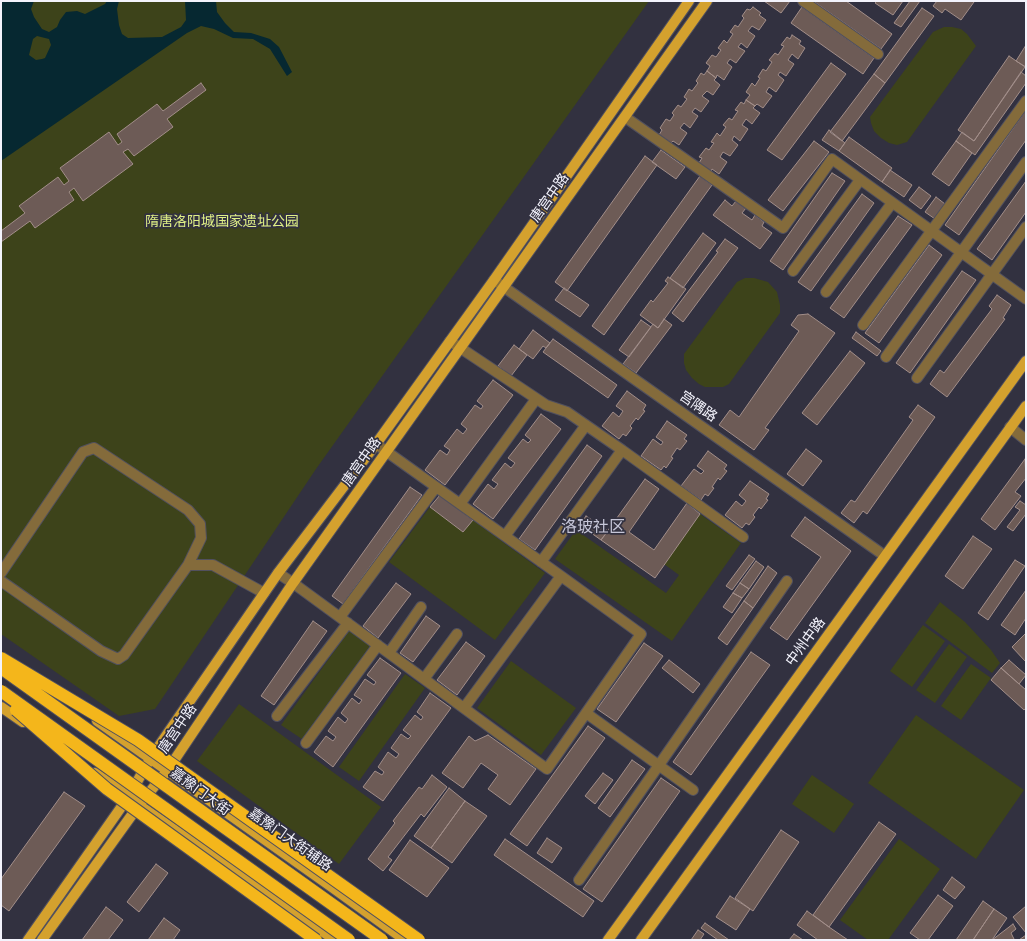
<!DOCTYPE html>
<meta charset="utf-8">
<style>
body{margin:0}
#map{position:relative;width:1027px;height:941px;overflow:hidden;background:#323140;font-family:"Archivo Narrow",sans-serif}
canvas{display:block}
.frame{position:absolute;inset:0;border:2px solid #f3f3fc;pointer-events:none}
</style>
<div id="map">
<canvas width="1027" height="941"></canvas>
<div class="frame"></div>
</div>
<script>
const c = document.querySelector('canvas').getContext('2d');
c.lineJoin = 'round';
function paint(path, color) { c.fillStyle = color; c.fill(path, 'evenodd'); }
const shape = rows => new Path2D(rows.map(r => 'M' + r).join(''));
function stroke(path, color, width, dash) { c.strokeStyle = color; c.lineWidth = width; c.lineCap = dash ? 'butt' : 'round'; c.setLineDash(dash || []); c.stroke(path); }
function write(font, color, halo, rows, align = 'center') {
  c.font = font + ' "Archivo Narrow","Noto Sans SC",sans-serif'; c.lineWidth = 3.5; c.setLineDash([]); c.textBaseline = 'middle'; c.strokeStyle = halo; c.fillStyle = color; for (const [text, x, y, turn = 0] of rows) {
    c.save(); c.translate(x, y); c.rotate((+turn || 0) * Math.PI / 180); c.textAlign = isNaN(turn) ? turn : align; if (halo) c.strokeText(text, 0, 0); c.fillText(text, 0, 0); c.restore();
  }
}
const green = shape([
 [1,1,649,1,316,469,155,709,119,716,1,634],
 [944,27,952,27,961,29,967,34,976,46,907,142,897,145,889,143,881,138,874,131,871,123,870,117,933,32],
 [745,278,754,278,768,282,777,292,780,305,780,313,729,384,723,387,705,387,699,384,692,378,686,370,684,363,684,354,737,282],
 [430,507,463,532,473,520,545,573,495,640,389,562],
 [700,514,741,543,672,641,555,559,576,530,666,593,679,575,664,564],
 [940,602,965,622,991,650,1000,663,992,673,925,623],
 [923,625,945,641,912,687,890,671],
 [349,631,370,646,302,739,281,725],
 [949,644,967,657,935,703,916,690],
 [511,661,576,708,541,755,477,708],
 [971,664,991,678,961,720,941,706],
 [405,674,425,688,359,781,339,767],
 [239,704,381,807,339,864,197,761],
 [916,715,1024,790,976,859,868,783],
 [812,775,854,804,834,833,792,804],
 [899,839,940,869,888,940,868,940,840,920]
]);
const water = shape([
 [1,1,34,1,31,9,34,17,42,29,49,32,57,27,60,20,66,12,77,11,85,14,105,4,107,1,119,1,117,9,119,25,122,34,128,38,162,37,181,27,186,20,185,1,216,1,217,12,225,23,234,32,251,33,270,39,279,47,292,72,287,76,270,49,253,39,233,38,214,29,201,26,187,33,1,161],
 [37,36,49,39,51,45,45,58,42,59,36,60,29,55,33,39]
]);
const building = shape([
 [764,1,790,1,781,13,764,1],
 [813,1,846,1,892,34,881,49,813,1],
 [877,1,903,1,893,15,875,3,877,1],
 [910,1,920,1,901,27,894,23,910,1],
 [937,1,972,1,974,2,961,20,945,9,942,13,933,6,937,1],
 [753,7,761,13,759,15,766,20,759,30,752,26,748,31,755,36,747,48,741,43,738,47,745,51,736,63,730,59,727,63,732,67,724,80,717,75,716,78,707,71,710,66,706,63,712,55,716,57,721,50,718,48,724,40,727,43,733,34,730,32,735,25,738,27,744,18,742,16,747,9,750,10,753,7],
 [802,7,874,58,863,74,791,23,802,7],
 [922,8,934,16,885,83,874,74,922,8],
 [792,35,801,41,799,44,805,48,798,59,792,54,788,60,794,64,786,76,780,72,778,75,784,80,776,92,769,87,766,92,772,96,763,108,757,104,755,106,746,100,750,95,746,92,752,83,755,86,760,78,758,77,763,69,766,71,772,62,769,60,775,53,778,55,784,46,781,45,787,37,790,39,792,35],
 [1026,45,1026,67,1016,61,1026,45],
 [1009,56,1025,67,974,141,958,130,1009,56],
 [831,63,846,74,782,160,767,150,831,63],
 [707,71,716,78,714,80,720,85,713,95,707,91,702,96,709,101,701,112,695,108,692,112,698,116,690,128,684,123,680,128,687,133,679,145,673,141,671,143,659,135,662,130,660,128,666,119,670,121,674,115,672,113,678,105,681,107,687,99,684,97,689,89,692,91,698,83,696,81,701,73,704,75,707,71],
 [1021,72,1026,76,1026,83,975,155,956,141,962,132,974,141,1021,72],
 [874,74,885,83,842,141,830,132,874,74],
 [201,83,206,90,167,119,173,127,134,156,128,149,123,152,133,164,83,201,74,188,69,192,74,200,35,228,30,221,1,242,1,231,25,213,19,206,58,177,64,185,69,181,60,168,109,132,118,145,122,142,117,134,157,104,163,111,201,83],
 [746,100,755,106,753,108,760,113,752,124,746,119,742,125,748,129,740,141,734,136,732,140,738,145,730,156,723,152,720,157,727,162,719,174,712,169,711,172,699,163,702,158,699,157,706,148,709,150,714,143,711,142,717,133,720,136,726,127,723,125,729,118,732,120,738,111,735,110,741,102,744,104,746,100],
 [1026,110,1026,140,959,235,945,225,1026,110],
 [829,130,845,143,839,151,822,140,829,130],
 [849,137,892,168,882,182,839,151,849,137],
 [814,141,829,152,783,211,768,200,814,141],
 [956,141,972,153,949,186,932,174,956,141],
 [661,150,685,167,676,179,652,162,661,150],
 [645,156,657,165,567,291,555,282,645,156],
 [890,170,912,185,904,197,882,182,890,170],
 [832,173,845,181,783,270,770,261,832,173],
 [700,176,712,185,604,335,592,326,700,176],
 [1026,181,1026,212,992,260,977,249,1026,181],
 [919,187,931,196,921,209,909,200,919,187],
 [862,194,874,203,811,291,798,282,862,194],
 [936,197,945,204,935,219,925,212,936,197],
 [725,200,732,206,736,201,746,208,742,213,752,220,755,215,764,222,762,226,772,233,760,249,713,215,725,200],
 [898,216,912,225,844,318,830,308,898,216],
 [703,233,716,243,683,288,670,278,703,233],
 [725,239,738,248,683,322,672,313,718,252,716,251,725,239],
 [929,245,942,255,879,343,865,333,929,245],
 [962,271,976,280,910,373,896,363,962,271],
 [668,277,686,289,658,328,640,315,651,300,653,302,668,283,665,281,668,277],
 [564,288,589,305,580,317,555,300,564,288],
 [997,295,1011,305,1003,318,1005,319,947,397,930,384,940,370,944,373,992,309,989,306,997,295],
 [808,314,835,333,765,428,769,430,754,450,719,425,730,410,739,417,799,331,791,325,798,315,808,314],
 [664,319,672,325,636,373,623,364,653,324,658,328,664,319],
 [641,320,651,327,629,357,619,350,641,320],
 [533,330,550,343,546,348,543,346,533,359,519,349,533,330],
 [856,332,881,351,877,356,852,338,856,332],
 [553,339,617,385,608,398,543,352,553,339],
 [514,345,527,355,511,376,498,366,514,345],
 [850,351,865,363,817,425,802,413,850,351],
 [493,380,513,395,445,485,425,470,440,450,447,455,450,450,444,446,457,429,463,434,467,429,461,424,475,405,481,409,483,406,477,401,493,380],
 [627,391,646,405,643,410,645,411,638,420,636,418,630,426,632,428,626,436,623,434,619,439,602,426,613,412,619,417,623,411,616,406,627,391],
 [918,405,935,417,867,514,863,511,854,523,841,513,851,500,855,502,913,420,909,417,918,405],
 [541,414,561,429,493,519,473,504,488,484,494,489,498,484,492,480,505,463,511,468,515,463,508,458,523,439,528,443,531,440,525,435,541,414],
 [667,421,687,435,684,439,687,441,680,450,677,448,671,457,673,458,666,468,664,466,661,470,641,456,653,439,661,445,663,442,656,437,667,421],
 [587,445,602,456,535,550,519,539,587,445],
 [806,449,822,461,803,486,787,474,806,449],
 [708,451,727,465,724,469,727,471,720,480,718,478,712,487,714,488,708,496,705,494,701,500,681,486,694,469,701,474,704,471,697,466,708,451],
 [1025,459,1026,478,1015,492,1021,496,995,530,981,519,1025,459],
 [645,479,659,489,629,532,654,550,687,503,700,514,655,578,601,540,645,479],
 [750,481,769,494,766,499,768,500,761,509,759,507,753,515,755,517,749,525,746,523,742,528,725,515,736,501,742,506,746,501,739,495,750,481],
 [410,487,422,495,343,604,332,596,410,487],
 [440,495,473,520,463,532,430,507,440,495],
 [1020,501,1026,505,1026,514,1013,531,1007,527,1020,510,1015,507,1020,501],
 [586,516,608,531,601,540,580,525,586,516],
 [805,517,851,551,787,640,770,628,821,557,791,536,805,517],
 [973,536,992,549,963,589,945,576,973,536],
 [749,555,755,559,732,590,726,586,749,555],
 [1015,560,1025,566,988,620,978,613,1015,560],
 [756,561,764,567,749,589,740,583,756,561],
 [768,566,777,573,753,608,744,601,768,566],
 [396,583,411,594,378,638,363,626,396,583],
 [740,583,749,589,742,598,733,593,740,583],
 [1026,590,1026,618,1015,635,1001,625,1026,590],
 [733,593,742,598,732,613,723,607,733,593],
 [744,601,753,608,727,645,718,638,744,601],
 [426,616,440,626,413,662,400,653,426,616],
 [313,621,327,631,274,705,261,696,313,621],
 [1026,633,1026,660,1025,661,1012,647,1026,633],
 [466,642,485,656,457,695,437,680,466,642],
 [644,643,663,656,616,722,597,709,644,643],
 [751,652,770,665,691,775,673,762,751,652],
 [380,658,401,673,333,767,314,752,326,736,333,741,336,737,328,731,338,717,345,723,348,719,341,713,352,698,359,704,362,700,354,695,365,679,374,685,376,682,367,675,380,658],
 [669,660,700,684,693,693,662,668,669,660],
 [1009,660,1026,675,1019,684,1001,668,1009,660],
 [1001,668,1026,690,1026,708,1024,710,991,680,1001,668],
 [430,693,451,708,383,801,363,787,375,771,382,775,384,772,378,767,388,752,396,758,399,754,391,748,401,734,408,739,411,736,403,730,415,715,421,720,423,717,417,712,430,693],
 [588,726,605,738,527,846,510,834,588,726],
 [488,735,536,769,510,805,488,789,498,775,481,763,463,788,442,773,469,736,475,741,488,735],
 [632,760,645,769,610,817,598,808,632,760],
 [603,773,613,780,595,804,585,796,603,773],
 [432,775,447,787,424,817,421,814,388,857,392,860,383,871,368,859,395,823,393,821,419,787,422,789,432,775],
 [661,778,680,791,602,902,583,889,661,778],
 [449,788,465,801,431,848,414,836,449,788],
 [64,792,85,806,9,911,1,905,1,879,64,792],
 [465,801,487,816,452,863,431,848,465,801],
 [879,822,896,834,829,927,813,915,879,822],
 [781,830,799,842,753,911,735,898,781,830],
 [547,838,562,848,552,863,537,853,547,838],
 [505,839,594,901,583,917,494,855,505,839],
 [410,840,449,868,427,897,389,870,410,840],
 [156,864,168,873,139,912,127,902,156,864],
 [952,877,965,887,955,899,943,890,952,877],
 [938,895,953,906,928,940,920,940,910,933,938,895],
 [730,896,750,909,736,930,716,917,730,896],
 [983,901,994,909,973,940,956,940,983,901],
 [1026,906,1026,933,1013,917,1026,906],
 [106,907,123,920,108,940,82,940,106,907],
 [994,909,1007,918,992,940,973,940,994,909],
 [807,911,829,927,848,940,818,940,797,925,807,911],
 [164,918,180,930,173,940,148,940,164,918],
 [705,923,729,940,718,940,701,928,705,923],
 [1013,924,1016,929,1011,933,1014,939,1013,940,992,940,1013,924],
 [698,930,704,934,700,940,691,940,698,930],
 [794,934,803,940,789,940,794,934],
 [1026,935,1026,940,1019,940,1026,935]
]);
const minor = shape([
 [803,1,878,54],
 [625,117,783,228,832,159,1026,299],
 [793,271,860,180],
 [494,280,885,556],
 [826,292,892,203],
 [863,325,1026,101],
 [450,341,546,405,567,412,622,450,541,562],
 [886,357,1026,162],
 [917,378,1026,227],
 [1010,427,1026,440],
 [622,450,743,537],
 [460,504,536,399],
 [505,536,586,425],
 [1,573,83,452,94,448,188,510,200,524,201,538,188,565],
 [278,573,293,583,547,769,641,634,561,576,376,444],
 [1,581,101,651,118,659,124,655,188,565,213,565,264,593],
 [340,617,436,487],
 [389,653,421,607],
 [424,679,457,634],
 [464,708,561,576],
 [586,713,693,790],
 [277,716,348,623],
 [306,743,378,645],
 [579,880,787,581]
]);
const major = shape([
 [1,707,23,722],
 [97,721,333,888,405,940],
 [95,773,129,796,139,805,335,940],
 [28,940,129,796,150,759,278,573,376,444,494,280,689,1],
 [42,940,139,805,167,771,293,583,707,1],
 [608,940,1026,361],
 [641,940,1026,406]
]);
const highwayBridge = shape([
 [1,658,138,740,419,940],
 [1,668,382,940],
 [1,691,349,940],
 [16,710,107,789,316,940]
]);
const streetNames = [
 ["唐宫中路",550,198,-55],
 ["宫隅路",698,407,35],
 ["唐宫中路",362,462,-55],
 ["中州中路",806,642,-54],
 ["唐宫中路",178,729,-56],
 ["嘉豫门大街",200,792,36],
 ["嘉豫门大街辅路",290,840,35]
];
const parkNames = [
 ["隋唐洛阳城国家遗址公园",222,222]
];
const quarterNames = [
 ["洛玻社区",593,528]
];
paint(green, '#3d431a');
paint(water, '#062831');
paint(building, '#6d5b56');
stroke(building, '#a28e89', 1);
stroke(minor, '#51505e', 12);
stroke(major, '#51505e', 12);
stroke(minor, '#846b3b', 10);
stroke(major, '#d4a12e', 10);
stroke(highwayBridge, '#51505e', 14, []);
stroke(highwayBridge, '#f4b61b', 12);
write('14px', '#f3f3fc', '#323140', streetNames);
write('14px', '#dfef85', '#323140', parkNames);
write('16px', '#c6c6d8', '#323140', quarterNames);
</script>
